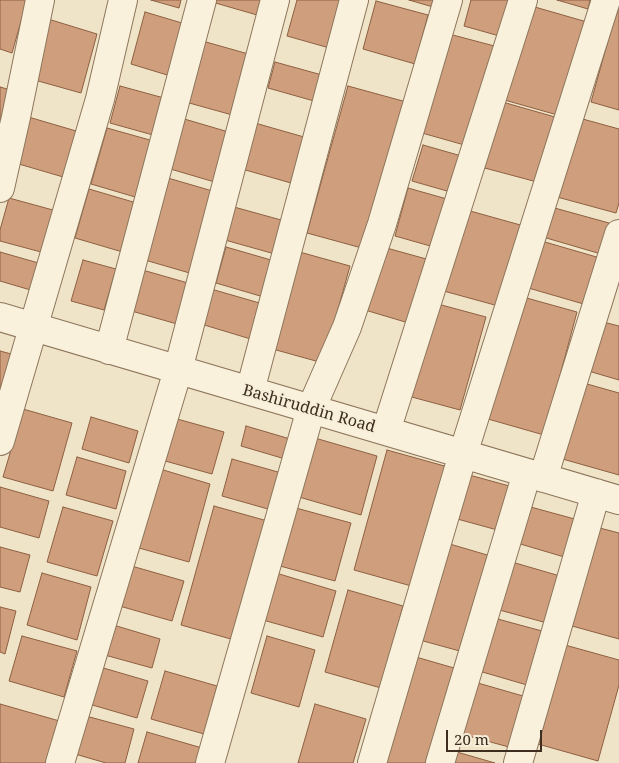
<!DOCTYPE html>
<style>
body{margin:0}
#map{position:relative;width:619px;height:763px;overflow:hidden;background:#f0e4c8;font-family:"Noto Serif",serif}
canvas{display:block}
.scale{position:absolute;left:446px;top:730px;width:96px;height:22px;box-sizing:border-box;border:2px solid #3d2e20;border-top:0;padding-left:6px;font-size:15px;line-height:18px;white-space:nowrap;color:#3d2e20;-webkit-text-stroke:4px #f7eed8;paint-order:stroke}
</style>
<div id="map">
<canvas width="619" height="763"></canvas>
<div class="scale">20 m</div>
</div>
<script>
const c = document.querySelector('canvas').getContext('2d');
c.lineJoin = 'round';
function paint(path, color) { c.fillStyle = color; c.fill(path, 'evenodd'); }
const shape = rows => new Path2D(rows.map(r => 'M' + r).join(''));
function stroke(path, color, width, dash) { c.strokeStyle = color; c.lineWidth = width; c.lineCap = dash ? 'butt' : 'round'; c.setLineDash(dash || []); c.stroke(path); }
function write(font, color, halo, rows, align = 'center') {
  c.font = font + ' "Noto Serif",serif'; c.lineWidth = 4; c.setLineDash([]); c.textBaseline = 'middle'; c.strokeStyle = halo; c.fillStyle = color; for (const [text, x, y, turn = 0] of rows) {
    c.save(); c.translate(x, y); c.rotate((+turn || 0) * Math.PI / 180); c.textAlign = isNaN(turn) ? turn : align; if (halo) c.strokeText(text, 0, 0); c.fillText(text, 0, 0); c.restore();
  }
}
const building = shape([
 [0,0,27,0,12,53,0,49,0,0],
 [151,0,181,0,179,8,151,0],
 [212,0,269,0,264,17,212,2,212,0],
 [297,0,347,0,333,49,287,36,297,0],
 [409,0,435,0,433,7,409,0],
 [471,0,520,0,510,39,464,26,471,0],
 [557,0,590,0,588,9,557,0],
 [376,1,428,15,415,64,363,49,376,1],
 [619,1,619,110,591,102,619,1],
 [528,5,587,22,561,116,501,99,528,5],
 [145,12,192,26,177,78,131,64,145,12],
 [48,19,97,34,81,93,31,79,48,19],
 [449,34,502,48,475,148,422,133,449,34],
 [199,40,252,55,236,116,182,101,199,40],
 [275,62,322,75,314,101,268,88,275,62],
 [120,86,164,98,153,135,110,123,120,86],
 [348,86,410,103,369,250,307,233,348,86],
 [0,87,18,92,0,157,0,87],
 [499,101,555,117,537,182,481,167,499,101],
 [25,116,83,133,70,179,12,162,25,116],
 [181,118,232,133,218,183,167,168,181,118],
 [579,118,619,129,619,203,616,213,557,197,579,118],
 [255,123,311,139,298,185,242,169,255,123],
 [107,128,157,142,142,199,91,184,107,128],
 [423,145,465,157,454,193,412,181,423,145],
 [161,176,216,192,193,274,138,258,161,176],
 [408,188,454,201,441,249,395,236,408,188],
 [89,189,140,204,126,253,75,238,89,189],
 [9,198,53,210,41,252,0,241,0,230,9,198],
 [234,207,292,223,282,256,225,240,234,207],
 [551,207,609,223,601,254,543,237,551,207],
 [463,209,524,226,502,307,440,290,463,209],
 [538,240,600,258,587,305,525,287,538,240],
 [226,247,278,262,267,298,216,283,226,247],
 [383,247,430,260,412,324,365,310,383,247],
 [296,251,350,266,323,363,269,348,296,251],
 [0,252,42,264,34,291,0,281,0,252],
 [83,260,116,269,104,310,71,301,83,260],
 [139,269,188,283,177,324,128,310,139,269],
 [211,289,263,304,254,340,201,324,211,289],
 [523,297,577,312,544,435,488,419,523,297],
 [434,303,486,317,460,410,408,396,434,303],
 [599,321,619,326,619,380,585,370,599,321],
 [0,351,15,355,0,394,0,351],
 [580,382,619,393,619,475,559,458,580,382],
 [23,409,72,423,53,491,3,477,23,409],
 [91,417,138,431,129,463,82,449,91,417],
 [170,417,224,432,212,474,158,459,170,417],
 [246,426,297,441,292,461,241,446,246,426],
 [308,436,377,456,361,515,292,495,308,436],
 [387,450,448,467,415,587,354,570,387,450],
 [77,457,126,471,116,509,66,495,77,457],
 [232,459,285,474,275,511,222,496,232,459],
 [160,469,210,484,189,562,139,548,160,469],
 [462,473,513,487,501,531,450,517,462,473],
 [0,487,49,501,39,538,0,527,0,487],
 [214,506,271,522,238,641,181,625,214,506],
 [527,506,582,521,571,559,517,543,527,506],
 [63,507,113,521,97,576,47,562,63,507],
 [296,508,351,523,335,581,280,566,296,508],
 [592,526,619,533,619,639,565,624,592,526],
 [443,542,494,557,467,653,416,639,443,542],
 [0,547,30,555,20,592,0,587,0,547],
 [505,560,560,576,547,623,492,608,505,560],
 [128,565,184,581,172,621,116,605,128,565],
 [42,573,91,587,77,640,27,625,42,573],
 [276,573,336,591,323,637,263,620,276,573],
 [348,590,403,606,381,688,325,672,348,590],
 [0,607,16,611,5,654,0,652,0,607],
 [494,618,542,631,527,685,479,671,494,618],
 [110,624,160,639,152,668,101,654,110,624],
 [22,636,77,651,64,697,9,681,22,636],
 [267,636,315,650,299,707,251,693,267,636],
 [565,645,619,660,619,685,598,761,538,744,565,645],
 [409,655,461,670,435,763,379,763,409,655],
 [100,667,148,681,137,718,89,704,100,667],
 [165,671,217,686,204,734,151,719,165,671],
 [471,681,523,696,509,747,457,733,471,681],
 [0,704,63,722,51,763,0,763,0,704],
 [315,704,366,719,353,763,298,763,315,704],
 [86,716,134,729,125,763,106,763,75,754,86,716],
 [147,732,202,748,198,763,138,763,147,732],
 [450,750,495,763,446,763,450,750]
]);
const street = shape([
 [0,188,16,117,40,0],
 [0,317,619,500],
 [109,350,202,0],
 [250,391,354,0],
 [386,431,523,0],
 [0,441,100,99,123,0],
 [543,478,619,234],
 [60,763,178,370,275,0],
 [210,763,311,409,347,327,382,224,448,0],
 [372,763,463,454,606,0],
 [440,763,527,473],
 [518,763,596,493]
]);
const streetNames = [
 ["Bashiruddin Road",309,409,16]
];
paint(building, '#cf9f7d');
stroke(building, '#8d5f41', 1);
stroke(street, '#8d765c', 30);
stroke(street, '#faf1dc', 28);
write('16px', '#3d2e20', '#f7eed8', streetNames);
</script>
